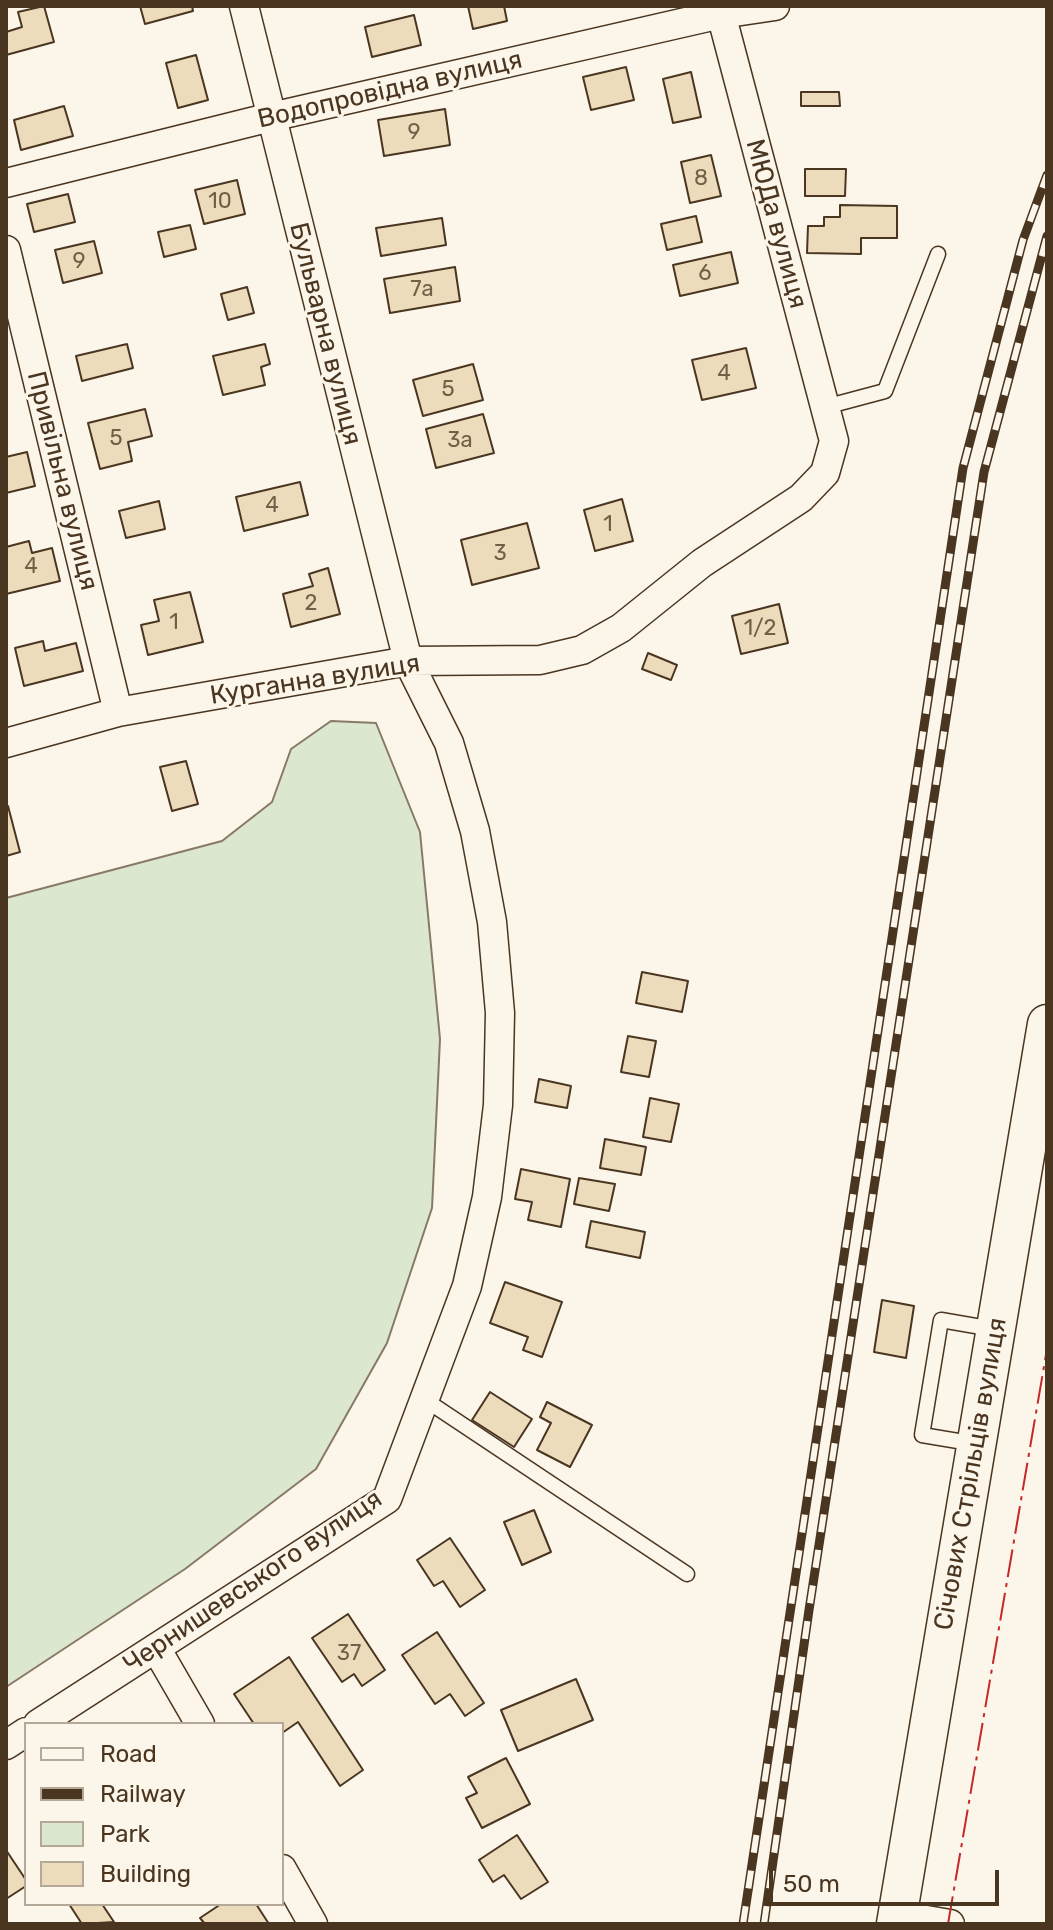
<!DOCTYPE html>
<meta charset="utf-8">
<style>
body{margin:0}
#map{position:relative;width:1053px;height:1930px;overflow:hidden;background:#fbf6e9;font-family:Rubik,sans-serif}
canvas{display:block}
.frame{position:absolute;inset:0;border:8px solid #4a3520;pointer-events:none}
.legend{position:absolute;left:24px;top:1722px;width:260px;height:184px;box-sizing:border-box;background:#fbf6e9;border:2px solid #b4a999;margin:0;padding:10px 14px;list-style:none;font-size:24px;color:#4a3520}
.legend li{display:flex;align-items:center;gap:16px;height:40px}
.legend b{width:40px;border:2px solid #b4a999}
.scale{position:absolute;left:769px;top:1870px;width:230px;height:36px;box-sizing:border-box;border:4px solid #4a3520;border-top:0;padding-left:10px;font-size:24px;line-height:28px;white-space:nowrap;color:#4a3520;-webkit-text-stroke:6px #fbf6e9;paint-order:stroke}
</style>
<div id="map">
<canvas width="1053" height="1930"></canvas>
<div class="frame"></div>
<ul class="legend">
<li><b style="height:10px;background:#fbf6e9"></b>Road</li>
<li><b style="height:10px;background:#4a3520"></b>Railway</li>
<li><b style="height:22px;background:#dce7d0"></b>Park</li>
<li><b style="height:22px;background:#ecdcbc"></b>Building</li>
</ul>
<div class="scale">50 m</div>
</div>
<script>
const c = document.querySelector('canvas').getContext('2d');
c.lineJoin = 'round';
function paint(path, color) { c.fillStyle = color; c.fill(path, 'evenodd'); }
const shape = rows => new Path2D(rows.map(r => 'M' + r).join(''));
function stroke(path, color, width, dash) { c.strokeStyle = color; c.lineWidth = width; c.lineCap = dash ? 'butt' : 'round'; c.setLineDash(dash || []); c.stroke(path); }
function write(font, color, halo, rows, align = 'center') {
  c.font = font + ' Rubik,sans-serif'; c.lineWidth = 6; c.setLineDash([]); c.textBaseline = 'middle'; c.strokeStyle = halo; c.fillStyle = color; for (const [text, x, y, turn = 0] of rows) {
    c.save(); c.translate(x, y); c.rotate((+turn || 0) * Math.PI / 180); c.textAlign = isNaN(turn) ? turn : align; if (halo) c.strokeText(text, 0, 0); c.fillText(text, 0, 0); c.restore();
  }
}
const green = shape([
 [331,721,376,723,420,832,440,1039,432,1208,387,1343,316,1469,185,1569,6,1687,6,898,222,841,272,802,291,749,331,721]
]);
const building = shape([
 [44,6,54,42,6,55,6,32,22,27,18,12,44,6],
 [140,6,192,6,193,11,145,24,140,6],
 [468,6,504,6,507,21,473,29,468,6],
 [414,15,421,45,372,57,365,27,414,15],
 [196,55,208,100,178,108,166,63,196,55],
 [626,67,634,100,591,110,583,77,626,67],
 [691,72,701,117,673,123,663,79,691,72],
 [801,92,839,92,840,106,801,106,801,92],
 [64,106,73,136,21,150,14,120,64,106],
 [445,109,450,145,384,156,378,120,445,109],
 [711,155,721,196,690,203,681,162,711,155],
 [805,169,846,169,845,196,805,196,805,169],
 [237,180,245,214,204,224,195,190,237,180],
 [68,194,75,222,34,232,27,204,68,194],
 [840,205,897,206,897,238,861,238,861,254,807,253,808,226,824,226,824,217,840,217,840,205],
 [696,216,702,242,667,250,661,224,696,216],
 [442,218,446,245,381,256,376,228,442,218],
 [190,225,196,249,164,257,158,232,190,225],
 [94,241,102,273,63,283,55,250,94,241],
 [731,252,738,283,680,296,673,265,731,252],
 [455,267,460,301,390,313,384,279,455,267],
 [247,287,254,313,228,320,221,294,247,287],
 [127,344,133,368,82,381,76,356,127,344],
 [265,344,270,364,261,367,265,385,223,395,213,356,265,344],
 [746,348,756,388,702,400,692,360,746,348],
 [473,364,483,400,423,416,413,380,473,364],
 [145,409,152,436,128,442,132,461,100,469,88,423,145,409],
 [483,414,494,453,436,468,426,429,483,414],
 [27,452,35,486,6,493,6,457,27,452],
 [300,482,308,515,244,531,236,497,300,482],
 [622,499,633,541,595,551,584,510,622,499],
 [159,501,165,529,126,538,119,511,159,501],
 [527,523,539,568,472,585,461,540,527,523],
 [29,541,32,553,52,548,60,581,6,594,6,547,29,541],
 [328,568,340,614,291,627,283,594,313,586,309,574,328,568],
 [190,592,203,642,148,655,141,625,159,621,154,600,190,592],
 [779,604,788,643,741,654,732,616,779,604],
 [43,641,45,651,76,643,83,671,24,686,15,648,43,641],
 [648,653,677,665,671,680,642,669,648,653],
 [186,761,198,804,172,811,160,767,186,761],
 [6,806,8,806,20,852,6,856,6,806],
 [642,972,688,981,682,1012,636,1003,642,972],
 [628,1036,656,1041,649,1077,621,1072,628,1036],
 [539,1079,571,1086,567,1108,535,1102,539,1079],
 [650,1098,679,1104,671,1142,643,1137,650,1098],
 [605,1139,646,1147,641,1175,600,1168,605,1139],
 [521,1169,570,1179,561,1227,528,1220,532,1202,515,1199,521,1169],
 [579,1178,615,1184,609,1211,574,1204,579,1178],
 [591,1221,645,1232,640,1258,586,1247,591,1221],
 [505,1282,562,1302,542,1357,523,1350,528,1337,490,1323,505,1282],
 [882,1300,914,1306,906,1358,874,1352,882,1300],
 [490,1392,532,1419,514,1447,472,1420,490,1392],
 [547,1402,592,1425,570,1467,537,1450,551,1423,540,1417,547,1402],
 [534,1510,551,1552,522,1565,504,1522,534,1510],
 [450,1538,485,1590,460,1607,443,1581,434,1586,417,1560,450,1538],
 [348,1614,385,1670,362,1686,354,1674,342,1682,312,1638,348,1614],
 [437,1632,484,1703,465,1716,450,1694,435,1704,402,1655,437,1632],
 [289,1657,363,1770,340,1786,298,1722,282,1733,282,1724,254,1724,234,1694,289,1657],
 [576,1679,593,1720,518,1751,501,1710,576,1679],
 [506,1758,530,1804,482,1828,466,1798,477,1793,468,1777,506,1758],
 [517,1835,548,1882,521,1899,504,1875,493,1882,479,1860,517,1835],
 [6,1850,26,1880,26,1886,6,1899,6,1850],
 [69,1904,102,1904,114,1922,82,1924,69,1904],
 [221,1904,256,1904,269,1924,205,1924,200,1918,221,1904]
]);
const lane = shape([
 [825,407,885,391,938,254],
 [424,1399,687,1574],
 [976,1444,922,1435,941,1320,993,1329]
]);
const street = shape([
 [6,183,271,117,721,14,775,6],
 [6,250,118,712],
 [6,743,118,712,408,661,540,660,582,650,621,628,702,563,801,498,825,473,834,441,719,6],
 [156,1648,200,1724],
 [38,1724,387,1499,467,1286,487,1197,498,1105,500,1013,492,922,475,831,449,743,408,661,244,6],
 [6,1745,26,1732],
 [282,1869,313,1924],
 [897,1915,950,1924]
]);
const secondary = shape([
 [896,1924,1047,1024]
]);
const rail = shape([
 [743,1924,963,468,1023,240,1047,175],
 [764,1924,809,1610,984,472,1047,236]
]);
const power = shape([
 [948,1924,1047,1349]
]);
const numberNames = [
 ["9",414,133],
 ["8",701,179],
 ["10",220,202],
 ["9",79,262],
 ["6",705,274],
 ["7а",422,290],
 ["4",724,374],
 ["5",448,390],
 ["5",116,439],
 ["3а",460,441],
 ["4",272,506],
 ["1",608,525],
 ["3",500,554],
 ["4",31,567],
 ["2",311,604],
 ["1",174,623],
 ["1/2",760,629],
 ["37",349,1654]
];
const streetNames = [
 ["Водопровідна вулиця",390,90,-13],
 ["МЮДа вулиця",776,224,75],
 ["Бульварна вулиця",325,334,76],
 ["Привільна вулиця",62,481,76],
 ["Курганна вулиця",315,680,-9],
 ["Січових Стрільців вулиця",971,1474,-80],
 ["Чернишевського вулиця",253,1582,-34]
];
paint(green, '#dce7d0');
stroke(green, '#887966', 2);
paint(building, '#ecdcbc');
stroke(building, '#4a3520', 2);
stroke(lane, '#4a3520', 17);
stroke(street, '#4a3520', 31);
stroke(secondary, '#4a3520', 41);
stroke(lane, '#fbf6e9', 14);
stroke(street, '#fbf6e9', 28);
stroke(secondary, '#fbf6e9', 38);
stroke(rail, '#4a3520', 9);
stroke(rail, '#fbf6e9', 6, [18]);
stroke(power, '#c62828', 2, [28, 6, 4, 6]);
write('22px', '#725f47', null, numberNames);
write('26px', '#4a3520', '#fbf6e9', streetNames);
</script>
